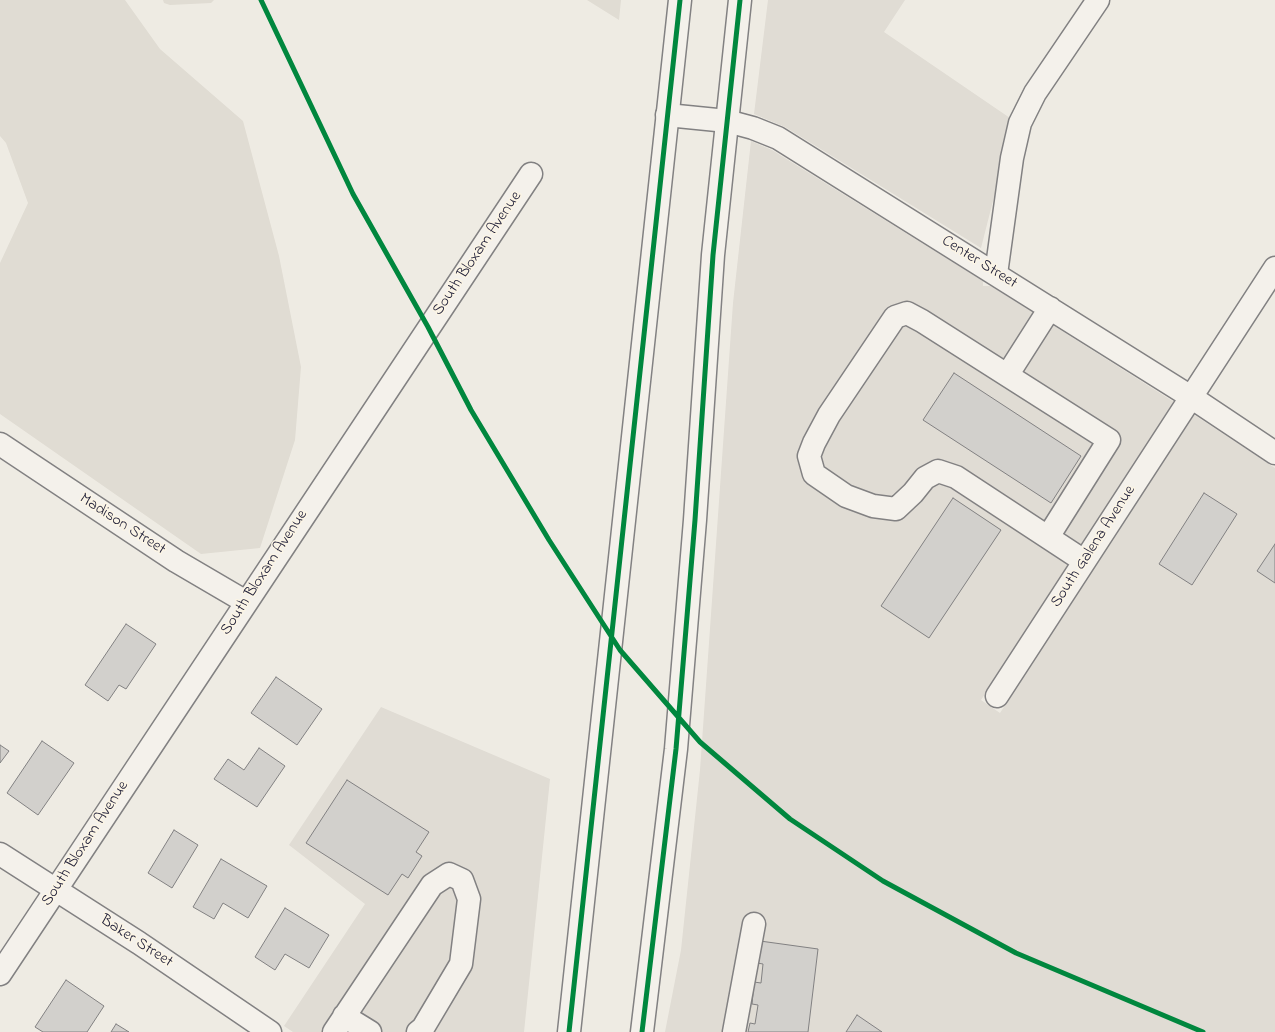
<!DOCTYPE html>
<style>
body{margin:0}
canvas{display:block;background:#eeebe3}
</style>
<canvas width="1275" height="1032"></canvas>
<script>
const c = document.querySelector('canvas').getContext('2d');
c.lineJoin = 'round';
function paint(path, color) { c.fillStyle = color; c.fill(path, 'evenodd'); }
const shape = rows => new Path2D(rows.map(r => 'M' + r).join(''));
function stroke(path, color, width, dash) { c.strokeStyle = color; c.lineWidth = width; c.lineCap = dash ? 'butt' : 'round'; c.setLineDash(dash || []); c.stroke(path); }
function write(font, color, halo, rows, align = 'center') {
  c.font = font + ' "Indie Flower",sans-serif'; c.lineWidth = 3; c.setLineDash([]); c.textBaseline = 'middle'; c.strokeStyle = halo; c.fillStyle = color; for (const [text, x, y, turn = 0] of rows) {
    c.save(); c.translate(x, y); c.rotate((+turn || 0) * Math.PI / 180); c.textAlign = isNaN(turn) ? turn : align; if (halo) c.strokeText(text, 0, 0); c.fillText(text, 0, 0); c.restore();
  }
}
const built = shape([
 [768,0,905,0,884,32,1010,118,1000,156,995,193,981,248,785,127,754,114],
 [751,141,772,150,983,281,983,286,991,286,1174,402,981,700,1000,713,1094,568,1114,539,1193,414,1275,468,1275,1032,665,1032,681,950,700,770,733,303],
 [381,707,550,779,524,1032,293,1032,284,1026,365,904,289,845]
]);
const green = shape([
 [0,0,125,0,160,49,243,121,279,256,301,367,295,440,260,548,201,554,0,414,0,263,28,203,6,143,0,136],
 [163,0,214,0,211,3,170,5,164,3],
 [587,0,621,0,619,20]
]);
const building = shape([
 [954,373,1081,456,1051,503,923,420,954,373],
 [1204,493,1237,514,1192,585,1159,564,1204,493],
 [953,498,1001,530,929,638,881,606,953,498],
 [1275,544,1275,583,1257,571,1275,544],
 [126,624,156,644,126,689,119,685,108,701,85,685,126,624],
 [276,677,322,709,297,745,251,713,276,677],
 [42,741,74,763,38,815,7,793,42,741],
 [0,745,9,751,0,763,0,745],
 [259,748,285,766,257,807,214,779,228,759,244,770,259,748],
 [347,780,429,832,416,852,422,856,408,878,402,874,388,895,306,843,347,780],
 [174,830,198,845,172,888,148,873,174,830],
 [221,859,267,886,248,918,223,903,214,919,193,907,221,859],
 [285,908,329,935,309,968,285,954,275,970,255,957,285,908],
 [760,941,818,949,808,1032,748,1032,750,1023,755,1024,758,1005,752,1004,754,982,761,983,763,964,757,963,760,941],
 [66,980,104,1006,87,1032,43,1032,35,1027,66,980],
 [857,1015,882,1032,846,1032,857,1015],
 [116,1024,129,1032,111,1032,116,1024]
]);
const minor = shape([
 [667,115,727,121,753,128,778,138,1191,397,1275,453],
 [996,274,1012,158,1020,123,1035,93,1098,0],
 [1008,374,1050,308],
 [0,444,176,561,246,602],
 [1048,537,1109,440,922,321,907,313,895,317,829,415,814,443,809,456,814,474,846,496,873,506,896,509,913,493,925,478,938,471,956,477,1084,561],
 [997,696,1275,268],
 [0,854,139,943,270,1032],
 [0,974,531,174],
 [344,1016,370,1032],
 [334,1032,432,885,449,874,462,880,469,899,461,964,423,1028,418,1032],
 [734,1032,754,924]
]);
const highway = shape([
 [569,1032,680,0],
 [642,1032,676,749,695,520,713,255,740,0]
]);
const cycleway = shape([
 [261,0,353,194,428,327,471,410,549,540,620,650,700,742,790,819,883,881,1016,953,1203,1032],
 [569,1032,680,0],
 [642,1032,676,749,695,520,713,255,740,0]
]);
const streetNames = [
 ["South Bloxam Avenue",478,254,-56],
 ["Center Street",979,263,32],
 ["Madison Street",122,525,33],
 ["South Galena Avenue",1094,547,-57],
 ["South Bloxam Avenue",265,573,-57],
 ["South Bloxam Avenue",86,844,-57],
 ["Baker Street",136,942,33]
];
paint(built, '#e0dcd4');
paint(green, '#e0dcd3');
paint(building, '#d2d0cc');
stroke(building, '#828182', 1);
stroke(minor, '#828182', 25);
stroke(highway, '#828182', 25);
stroke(minor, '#f4f1eb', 22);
stroke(highway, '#f4f1eb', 22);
stroke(cycleway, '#00873e', 5);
write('16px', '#22223b', '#fcf5e5', streetNames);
</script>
